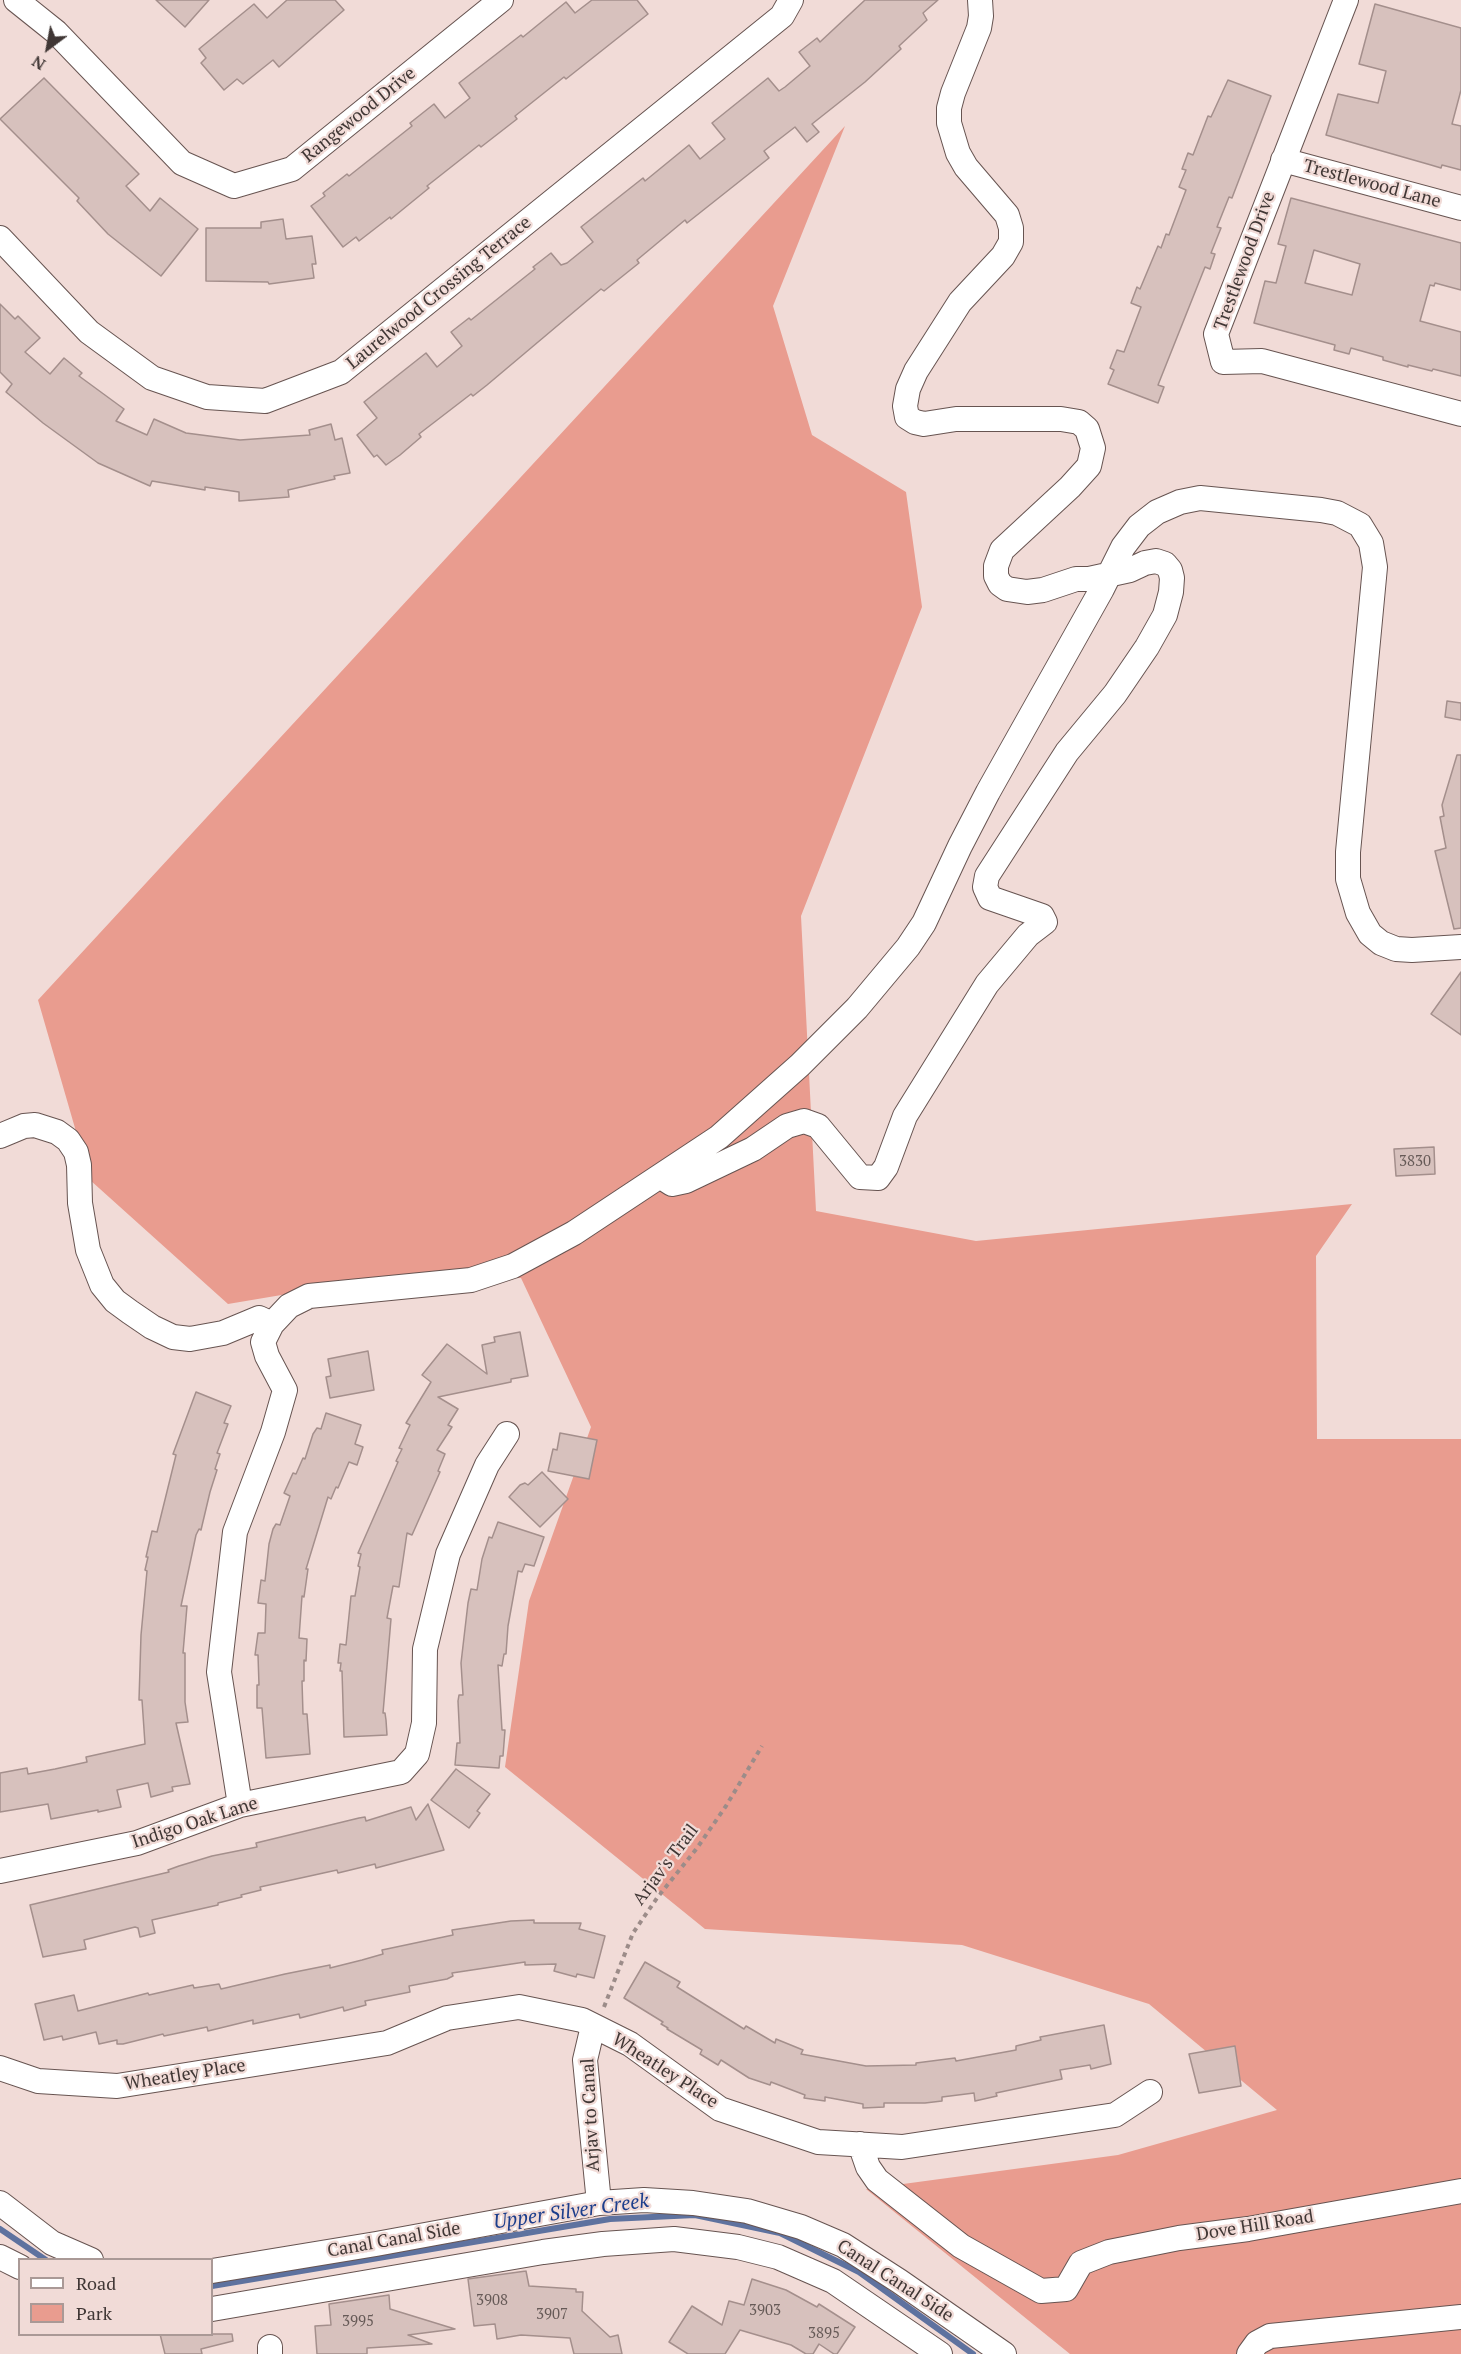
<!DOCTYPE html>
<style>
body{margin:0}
#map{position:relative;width:1461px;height:2354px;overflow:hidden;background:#f1dbd7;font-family:"PT Serif",serif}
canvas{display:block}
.legend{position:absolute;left:18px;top:2258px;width:195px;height:78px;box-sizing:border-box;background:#f1dbd7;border:2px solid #aa9996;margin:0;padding:8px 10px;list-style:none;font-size:18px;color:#403735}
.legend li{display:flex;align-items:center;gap:12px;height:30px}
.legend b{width:30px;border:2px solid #aa9996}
.north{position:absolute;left:18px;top:18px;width:60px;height:60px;-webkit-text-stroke:4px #f1dbd7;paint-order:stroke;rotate:212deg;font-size:16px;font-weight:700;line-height:24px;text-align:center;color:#403735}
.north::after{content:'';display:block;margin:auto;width:21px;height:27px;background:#403735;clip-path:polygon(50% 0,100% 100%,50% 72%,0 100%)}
</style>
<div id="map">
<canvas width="1461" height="2354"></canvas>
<ul class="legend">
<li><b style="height:8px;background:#fff"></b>Road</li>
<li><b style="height:16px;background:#e99c8f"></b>Park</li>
</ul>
<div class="north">N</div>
</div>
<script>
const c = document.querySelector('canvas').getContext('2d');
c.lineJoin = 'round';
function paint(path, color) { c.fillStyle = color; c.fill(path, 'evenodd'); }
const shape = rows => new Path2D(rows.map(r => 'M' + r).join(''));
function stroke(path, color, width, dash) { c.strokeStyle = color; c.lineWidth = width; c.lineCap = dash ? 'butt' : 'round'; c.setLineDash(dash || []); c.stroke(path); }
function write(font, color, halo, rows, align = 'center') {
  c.font = font + ' "PT Serif",serif'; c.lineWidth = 4.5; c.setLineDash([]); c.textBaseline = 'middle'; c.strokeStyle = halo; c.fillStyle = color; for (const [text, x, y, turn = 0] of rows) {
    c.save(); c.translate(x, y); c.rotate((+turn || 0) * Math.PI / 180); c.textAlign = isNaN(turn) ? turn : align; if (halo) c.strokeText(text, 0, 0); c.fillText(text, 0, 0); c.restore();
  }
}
const green = shape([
 [845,126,773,306,812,435,906,492,922,607,801,916,816,1211,976,1241,1352,1204,1316,1256,1317,1439,1461,1439,1461,2354,1070,2354,866,2189,1118,2155,1277,2110,1149,2004,962,1945,705,1929,505,1767,529,1601,591,1427,521,1278,406,1274,228,1304,90,1180,38,1000]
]);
const stream = shape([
 [0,2229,46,2260],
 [212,2286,610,2219,695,2215,780,2233,859,2272,973,2354]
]);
const building = shape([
 [156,0,209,0,185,27,156,0],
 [287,0,335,0,344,10,279,67,273,60,243,84,237,79,224,90,201,63,206,58,199,49,254,4,267,18,287,0],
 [592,0,637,0,648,14,566,79,564,77,515,116,517,119,481,147,479,145,427,186,429,188,391,219,390,217,359,241,356,237,343,247,311,206,325,196,323,193,347,174,349,176,412,126,410,123,434,104,445,118,470,98,459,83,521,35,523,37,566,2,575,13,592,0],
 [865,0,938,0,923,13,927,20,899,46,901,49,865,82,812,124,819,132,807,142,795,127,764,151,769,158,687,223,685,220,637,260,639,263,604,291,601,289,487,385,473,396,471,394,419,434,421,437,400,455,386,465,377,455,374,457,357,435,377,418,364,402,426,353,437,367,462,346,451,332,469,318,471,320,535,269,533,267,551,253,561,265,567,263,593,242,581,227,643,178,645,181,689,145,700,159,725,139,712,123,768,78,779,91,785,87,810,66,799,52,817,38,820,42,865,0],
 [1375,4,1461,28,1461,90,1452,124,1461,126,1461,170,1442,165,1441,168,1431,165,1326,135,1338,94,1378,103,1386,71,1359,64,1375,4],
 [44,78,139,174,126,186,150,211,160,198,198,229,161,276,108,234,77,201,79,198,0,119,44,78],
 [1228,80,1271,96,1232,198,1229,197,1217,227,1221,228,1211,253,1215,254,1210,269,1205,267,1158,385,1164,387,1158,403,1108,384,1114,370,1110,368,1117,350,1124,352,1141,307,1131,303,1137,287,1140,289,1158,246,1161,248,1166,234,1169,235,1186,190,1179,187,1186,170,1182,169,1188,153,1193,155,1208,116,1211,117,1228,80],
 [1291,198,1461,243,1461,290,1435,283,1434,286,1430,285,1420,321,1461,332,1461,376,1433,369,1432,371,1408,365,1408,367,1383,360,1383,357,1351,348,1349,354,1334,350,1335,345,1254,323,1265,281,1276,283,1286,246,1278,244,1291,198],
 [1314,250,1360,264,1352,295,1305,283,1314,250],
 [283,219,286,239,312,236,316,264,312,264,314,278,269,284,268,282,206,281,206,228,261,228,261,222,283,219],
 [0,304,15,319,18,316,40,338,25,352,50,374,64,358,82,373,79,376,124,409,116,421,147,435,154,419,186,433,240,440,310,435,309,430,331,424,335,440,342,438,350,473,334,476,335,479,288,490,289,497,239,501,239,492,205,487,205,490,152,481,150,486,98,463,43,423,6,392,12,384,0,372,0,304],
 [1447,701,1461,703,1461,720,1445,717,1447,701],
 [1457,755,1461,755,1461,928,1454,929,1435,851,1446,848,1440,817,1444,816,1442,805,1457,755],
 [1461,972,1461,1035,1431,1014,1461,972],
 [1434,1147,1435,1174,1396,1176,1394,1149,1434,1147],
 [520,1332,528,1376,511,1379,511,1382,438,1397,458,1409,448,1425,452,1427,437,1450,445,1454,438,1471,440,1472,412,1535,407,1533,399,1587,393,1586,387,1618,391,1619,383,1713,385,1713,386,1720,387,1735,344,1737,342,1671,340,1671,341,1663,338,1663,340,1644,346,1645,351,1596,355,1596,360,1567,358,1566,361,1554,358,1553,398,1462,396,1461,402,1449,399,1448,410,1425,406,1423,431,1382,422,1375,447,1344,487,1374,482,1345,495,1342,494,1337,520,1332],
 [368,1351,374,1390,330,1398,326,1377,331,1376,328,1359,368,1351],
 [196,1392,231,1406,224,1423,228,1424,217,1453,220,1454,215,1469,217,1470,210,1492,201,1530,199,1529,196,1535,181,1606,187,1606,183,1653,185,1653,185,1702,188,1722,176,1723,190,1784,172,1787,173,1791,151,1797,148,1783,117,1790,121,1807,98,1812,98,1810,51,1819,48,1804,0,1812,0,1773,27,1768,28,1774,55,1769,87,1762,86,1757,145,1744,142,1700,139,1700,141,1635,147,1571,145,1570,148,1557,146,1557,152,1531,157,1532,176,1455,173,1454,196,1392],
 [326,1413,361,1425,355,1444,363,1447,357,1465,349,1462,338,1488,336,1487,331,1499,328,1497,306,1569,308,1569,304,1597,302,1596,299,1638,307,1639,306,1661,304,1660,304,1681,302,1681,303,1714,307,1714,310,1754,266,1758,262,1708,257,1708,257,1685,259,1685,258,1655,255,1655,258,1633,265,1633,266,1604,258,1603,261,1580,265,1581,269,1544,273,1529,276,1524,280,1525,290,1496,284,1493,293,1473,296,1474,303,1458,305,1459,313,1434,317,1428,321,1429,326,1413],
 [560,1433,597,1440,589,1479,548,1471,553,1449,557,1450,560,1433],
 [542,1472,568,1499,540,1527,509,1497,520,1485,525,1483,528,1485,542,1472],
 [498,1522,544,1537,534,1566,525,1564,522,1572,518,1571,508,1626,506,1654,504,1654,502,1666,498,1665,502,1730,505,1730,503,1756,500,1756,499,1768,455,1765,457,1743,460,1743,458,1701,459,1695,463,1695,461,1663,468,1603,471,1589,477,1590,482,1559,489,1537,492,1538,498,1522],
 [456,1769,490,1794,477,1811,480,1813,469,1828,431,1800,456,1769],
 [428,1804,444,1850,376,1868,375,1864,338,1873,337,1870,260,1887,261,1890,241,1895,242,1897,218,1903,218,1905,152,1920,155,1933,140,1937,138,1928,135,1927,84,1940,86,1949,43,1957,30,1905,169,1872,168,1870,179,1866,212,1856,257,1847,256,1843,359,1818,365,1817,366,1821,411,1807,416,1820,428,1804],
 [534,1920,534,1923,581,1923,579,1929,605,1936,594,1978,577,1974,576,1977,554,1971,556,1964,525,1965,525,1962,452,1973,453,1976,447,1979,409,1986,410,1992,365,2001,366,2005,344,2011,343,2007,300,2018,299,2014,253,2024,253,2020,208,2031,207,2027,164,2036,163,2034,123,2044,117,2044,117,2040,99,2044,96,2032,63,2040,62,2036,44,2040,35,2004,74,1995,78,2011,148,1993,149,1995,193,1985,194,1988,219,1984,221,1989,285,1974,330,1965,330,1968,362,1960,383,1954,382,1950,453,1935,452,1930,511,1921,534,1920],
 [645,1962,680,1982,677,1987,744,2029,746,2026,775,2043,776,2039,803,2050,801,2054,866,2066,916,2065,916,2063,955,2058,956,2061,1016,2050,1016,2046,1041,2040,1040,2037,1104,2025,1111,2064,1091,2069,1090,2065,1060,2070,1062,2079,996,2093,997,2096,975,2101,974,2093,942,2097,942,2101,925,2103,884,2103,884,2107,863,2108,863,2104,825,2097,825,2101,804,2098,805,2095,771,2082,770,2085,749,2078,721,2060,718,2065,700,2054,702,2050,667,2029,668,2028,661,2024,663,2022,624,1998,645,1962],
 [1235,2046,1241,2086,1199,2093,1189,2054,1235,2046],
 [526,2271,529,2286,576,2289,576,2292,583,2292,582,2311,610,2337,618,2335,622,2354,574,2354,570,2338,521,2335,497,2339,495,2324,474,2326,468,2279,526,2271],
 [752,2279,786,2290,817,2307,819,2304,855,2327,837,2354,834,2354,819,2344,813,2354,806,2354,791,2345,740,2330,725,2354,688,2354,669,2342,692,2306,722,2325,729,2301,744,2305,752,2279],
 [389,2295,390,2309,455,2329,408,2335,432,2344,367,2348,367,2354,317,2354,315,2326,331,2325,329,2304,389,2295],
 [160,2334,232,2334,233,2341,201,2349,202,2354,165,2354,160,2334]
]);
const path = shape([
 [604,2007,633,1933,657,1898,697,1848,726,1806,762,1746]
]);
const minor = shape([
 [16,0,56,32,182,163,234,186,292,169,501,0],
 [1346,0,1216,334,1223,362,1262,361,1461,414],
 [1283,160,1461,208],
 [0,238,89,332,152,378,207,397,265,401,341,372,782,16,791,0],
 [0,1136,24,1126,35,1125,57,1132,68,1140,76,1152,79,1165,80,1203,88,1250,102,1285,115,1301,130,1312,152,1327,173,1337,190,1339,223,1333,259,1318,272,1324],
 [661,1177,672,1184,686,1181,753,1149,787,1126,804,1121,818,1126,860,1177,878,1178,886,1167,905,1116,987,984,1028,935,1045,922,1042,916,990,898,985,887,987,876,1067,752,1115,694,1147,647,1165,615,1171,592,1172,578,1170,570,1165,564,1156,561,1145,563,1130,570,1089,579,1076,579,1043,590,1027,592,1007,589,1000,584,996,576,996,566,1002,550,1070,487,1089,466,1093,448,1087,429,1079,422,1061,419,956,419,924,424,915,422,907,417,905,406,908,389,916,371,960,302,1003,256,1011,242,1011,228,1007,215,966,167,958,153,949,123,949,108,953,93,979,28,981,16,980,0],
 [240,1805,219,1672,235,1532,273,1432,285,1390,267,1356,263,1342,272,1324,289,1306,309,1296,471,1280,513,1266,574,1233,719,1137,800,1065,857,1008,908,947,924,923,960,846,988,792,1102,589,1123,547,1139,526,1157,512,1180,502,1200,498,1321,510,1337,513,1360,525,1371,543,1375,567,1348,852,1348,879,1358,913,1370,934,1381,943,1396,949,1412,950,1461,947],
 [0,1871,137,1843,240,1805,401,1772,417,1754,424,1723,425,1649,448,1554,487,1465,507,1434],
 [593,2026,585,2060,599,2203],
 [0,2068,38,2081,117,2086,387,2043,447,2018,519,2007,582,2020,630,2044,720,2109,818,2142,902,2147,1115,2115,1150,2092],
 [860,2144,868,2167,877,2180,961,2246,1041,2291,1066,2289,1081,2263,1109,2252,1179,2238,1248,2229,1461,2191],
 [0,2203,52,2243,91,2260],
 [0,2257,20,2267],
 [212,2271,376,2244,599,2203,644,2200,693,2203,747,2211,801,2227,843,2245,899,2281,1004,2354],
 [212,2309,543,2252,603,2244,674,2239,738,2247,778,2257,833,2281,940,2354],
 [270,2347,270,2354],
 [1249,2354,1257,2343,1270,2336,1461,2317]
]);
const numberNames = [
 ["3830",1415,1162],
 ["3908",492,2301],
 ["3903",765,2311],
 ["3907",552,2315],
 ["3995",358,2322],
 ["3895",824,2334]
];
const streetNames = [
 ["Rangewood Drive",359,115,-39],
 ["Trestlewood Lane",1372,184,15],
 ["Trestlewood Drive",1245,261,-70],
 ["Laurelwood Crossing Terrace",439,293,-39],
 ["Indigo Oak Lane",195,1823,-18],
 ["Arjav's Trail",666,1865,-53],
 ["Wheatley Place",665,2071,33],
 ["Wheatley Place",185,2075,-9],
 ["Arjav to Canal",591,2115,-93],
 ["Dove Hill Road",1255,2226,-9],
 ["Canal Canal Side",394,2240,-10],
 ["Canal Canal Side",895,2281,33]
];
const waterNames = [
 ["Upper Silver Creek",571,2212,-8]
];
paint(green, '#e99c8f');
stroke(stream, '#5e729f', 6);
paint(building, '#d7c1bd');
stroke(building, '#a48f8c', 1.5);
stroke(minor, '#675451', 26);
stroke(path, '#9c8c89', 4, [4.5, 4.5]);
stroke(minor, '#fff', 24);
write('15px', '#665a57', null, numberNames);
write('18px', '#403735', '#f1dbd7', streetNames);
write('italic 20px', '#1c3e8c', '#f1dbd7', waterNames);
</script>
